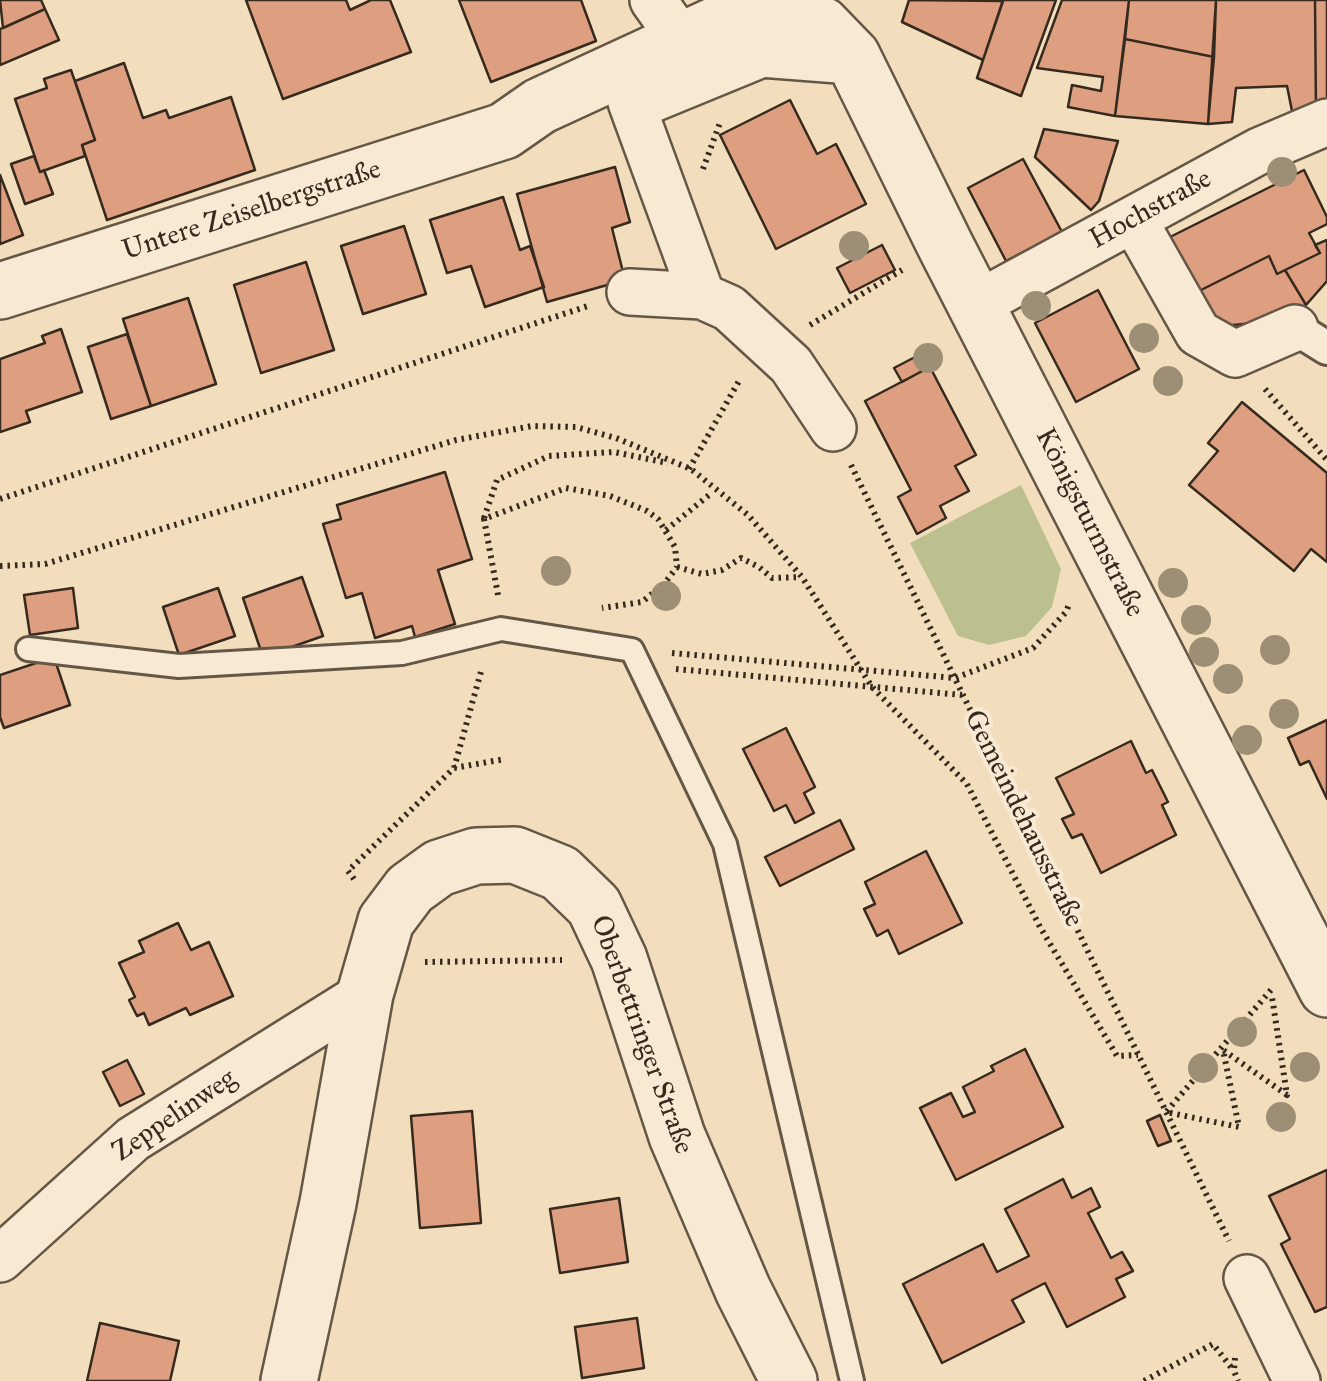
<!DOCTYPE html>
<meta charset="utf-8">
<style>
body{margin:0}
canvas{display:block;background:#f2ddbc}
</style>
<canvas width="1327" height="1381"></canvas>
<script>
const c = document.querySelector('canvas').getContext('2d');
c.lineJoin = 'round';
function paint(path, color) { c.fillStyle = color; c.fill(path, 'evenodd'); }
const shape = rows => new Path2D(rows.map(r => 'M' + r).join(''));
function stroke(path, color, width, dash) { c.strokeStyle = color; c.lineWidth = width; c.lineCap = dash ? 'butt' : 'round'; c.setLineDash(dash || []); c.stroke(path); }
function write(font, color, halo, rows, align = 'center') {
  c.font = font + ' "IM FELL Great Primer",serif'; c.lineWidth = 8; c.setLineDash([]); c.textBaseline = 'middle'; c.strokeStyle = halo; c.fillStyle = color; for (const [text, x, y, turn = 0] of rows) {
    c.save(); c.translate(x, y); c.rotate((+turn || 0) * Math.PI / 180); c.textAlign = isNaN(turn) ? turn : align; if (halo) c.strokeText(text, 0, 0); c.fillText(text, 0, 0); c.restore();
  }
}
const green = shape([
 [1021,485,1061,569,1052,607,1026,636,989,645,958,636,910,543]
]);
const building = shape([
 [0,0,41,0,45,9,3,28,0,0],
 [246,0,346,0,350,10,371,0,390,0,411,52,283,99,246,0],
 [459,0,581,0,596,41,491,82,459,0],
 [909,0,1003,1,983,60,902,22,909,0],
 [1056,0,1021,96,977,78,1003,0,1056,0],
 [1062,0,1129,0,1115,116,1068,107,1072,85,1101,91,1103,77,1037,68,1062,0],
 [1129,0,1216,0,1214,57,1125,39,1129,0],
 [1216,0,1315,0,1316,114,1293,116,1287,86,1236,88,1232,122,1208,124,1216,0],
 [1315,0,1327,0,1327,112,1316,114,1315,0],
 [45,9,59,40,0,65,0,29,45,9],
 [1125,39,1214,57,1208,124,1115,116,1125,39],
 [124,63,143,118,166,110,169,118,231,97,255,170,107,220,82,145,95,140,75,81,124,63],
 [71,70,95,140,82,145,85,156,40,172,15,99,47,88,44,79,71,70],
 [790,100,817,154,836,144,866,204,776,249,720,135,790,100],
 [1044,129,1118,141,1099,201,1091,210,1035,157,1044,129],
 [34,156,40,172,44,170,53,194,25,204,11,164,34,156],
 [1023,159,1062,232,1006,261,968,188,1023,159],
 [615,167,630,222,612,228,625,280,547,302,517,194,615,167],
 [1304,170,1327,217,1327,224,1309,233,1320,253,1277,274,1269,256,1191,295,1164,240,1304,170],
 [0,175,23,235,0,244,0,175],
 [503,197,520,250,530,246,544,287,485,307,471,266,447,273,430,220,503,197],
 [404,226,426,294,363,314,341,246,404,226],
 [1327,240,1327,281,1306,305,1285,270,1320,253,1315,245,1327,240],
 [882,245,895,270,850,293,837,268,882,245],
 [1269,256,1277,274,1285,270,1306,305,1275,321,1223,326,1191,295,1269,256],
 [306,262,334,350,261,373,234,285,306,262],
 [1098,290,1139,369,1076,402,1035,323,1098,290],
 [188,298,216,384,151,406,123,319,188,298],
 [61,329,82,392,26,411,30,422,0,432,0,359,45,343,42,336,61,329],
 [127,334,151,406,111,419,88,347,127,334],
 [917,356,924,370,902,382,894,368,917,356],
 [930,367,976,455,955,466,969,491,940,506,946,518,917,534,898,497,911,490,865,401,930,367],
 [1242,402,1327,473,1327,562,1311,549,1294,571,1189,485,1218,451,1208,443,1242,402],
 [445,472,472,559,438,570,455,624,415,637,412,626,375,638,362,593,346,598,323,524,341,519,337,505,445,472],
 [302,577,323,636,263,657,243,598,302,577],
 [73,588,78,628,30,635,24,595,73,588],
 [218,588,235,636,179,655,163,607,218,588],
 [54,657,70,705,4,728,0,717,0,675,54,657],
 [1327,720,1327,799,1309,761,1300,765,1288,738,1327,720],
 [786,728,815,787,804,793,814,813,795,823,786,805,774,811,743,749,786,728],
 [1131,741,1146,773,1152,770,1168,802,1162,805,1176,835,1101,873,1082,834,1072,838,1062,819,1074,814,1056,778,1131,741],
 [840,820,854,849,780,886,765,857,840,820],
 [926,851,962,923,899,954,888,930,877,936,864,909,875,904,865,882,926,851],
 [178,923,191,950,209,942,233,996,190,1015,186,1008,149,1025,144,1013,137,1016,129,1000,135,997,119,963,144,952,139,941,178,923],
 [1025,1049,1063,1127,956,1180,920,1108,951,1093,963,1117,975,1112,963,1087,994,1071,991,1066,1025,1049],
 [127,1060,144,1094,120,1106,103,1072,127,1060],
 [472,1111,481,1223,420,1228,411,1116,472,1111],
 [1160,1115,1171,1141,1158,1146,1147,1121,1160,1115],
 [1327,1170,1327,1307,1315,1312,1281,1244,1290,1239,1269,1196,1327,1170],
 [1063,1179,1072,1198,1091,1188,1100,1207,1088,1213,1111,1258,1122,1252,1133,1271,1116,1279,1125,1297,1067,1327,1045,1283,1012,1300,1024,1322,942,1363,903,1284,983,1244,997,1272,1029,1256,1005,1209,1063,1179],
 [619,1198,628,1262,560,1273,550,1209,619,1198],
 [637,1318,644,1368,582,1378,575,1327,637,1318],
 [100,1323,179,1341,170,1381,87,1381,100,1323]
]);
const path = shape([
 [703,169,721,120],
 [810,325,902,270],
 [1265,389,1327,460],
 [851,465,1229,1241],
 [689,469,739,381],
 [0,499,588,306],
 [484,518,497,480,549,456,614,452,668,463],
 [666,530,709,495],
 [0,566,45,564,456,440,532,426,576,427,616,438,691,469,748,515,802,577,872,687,967,784,1040,927,1117,1056,1138,1055],
 [677,567,702,574,722,570,741,558,759,567,772,578,801,577],
 [498,595,484,519,566,488,610,496,647,511,658,519,675,547,677,567,664,584,642,602,602,608],
 [672,653,955,678,1033,648,1066,612,1070,602],
 [676,669,962,695],
 [454,768,505,759],
 [354,879,348,871,454,768,482,668],
 [425,962,562,960],
 [1271,990,1166,1112,1239,1127,1223,1050,1287,1095,1272,997],
 [1235,1358,1234,1371,1238,1381],
 [1144,1381,1213,1344,1234,1371]
]);
const service = shape([
 [28,649,179,666,402,653,501,629,632,650,725,844,852,1381]
]);
const pedestrian = shape([
 [1295,328,1327,348]
]);
const minor = shape([
 [653,0,682,41],
 [631,102,702,296],
 [1134,220,1198,333,1235,354,1295,328],
 [630,292,702,296,729,308,791,365,833,428],
 [977,304,1259,151,1327,122],
 [0,1259,133,1139,365,994],
 [1247,1278,1297,1381]
]);
const tertiary = shape([
 [649,95,761,49,852,56],
 [0,291,504,131,540,106,731,18,781,9,822,25,852,56,945,245,1327,989],
 [289,1381,328,1203,365,994,386,921,410,889,439,868,476,856,515,855,560,873,594,906,619,959,677,1136,743,1290,789,1381]
]);
const trees = [
 [1282,172],
 [854,246],
 [1036,306],
 [1144,338],
 [928,358],
 [1168,381],
 [556,571],
 [1173,583],
 [666,596],
 [1196,620],
 [1275,650],
 [1204,652],
 [1228,679],
 [1284,714],
 [1247,740],
 [1242,1032],
 [1305,1067],
 [1203,1068],
 [1281,1117]
];
const streetNames = [
 ["Hochstraße",1151,210,-29],
 ["Untere Zeiselbergstraße",252,211,-18],
 ["Königsturmstraße",1089,523,63],
 ["Gemeindehausstraße",1023,819,64],
 ["Oberbettringer Straße",641,1035,70],
 ["Zeppelinweg",175,1116,-34]
];
paint(green, '#bcc08f');
paint(building, '#de9f81');
stroke(building, '#362a1f', 2.5);
stroke(service, '#655746', 28);
stroke(pedestrian, '#655746', 38);
stroke(minor, '#655746', 50);
stroke(tertiary, '#655746', 60);
stroke(path, '#362a1f', 6, [2.5, 5]);
stroke(service, '#f7e9d3', 22);
stroke(pedestrian, '#f7e9d3', 32);
stroke(minor, '#f7e9d3', 45);
stroke(tertiary, '#f7e9d3', 55);
c.fillStyle = '#9d8f75';
for (const [x, y] of trees) { c.beginPath(); c.arc(x, y, 15, 0, 2 * Math.PI); c.fill(); }
write('28px', '#362a1f', '#f7e9d3', streetNames);
</script>
